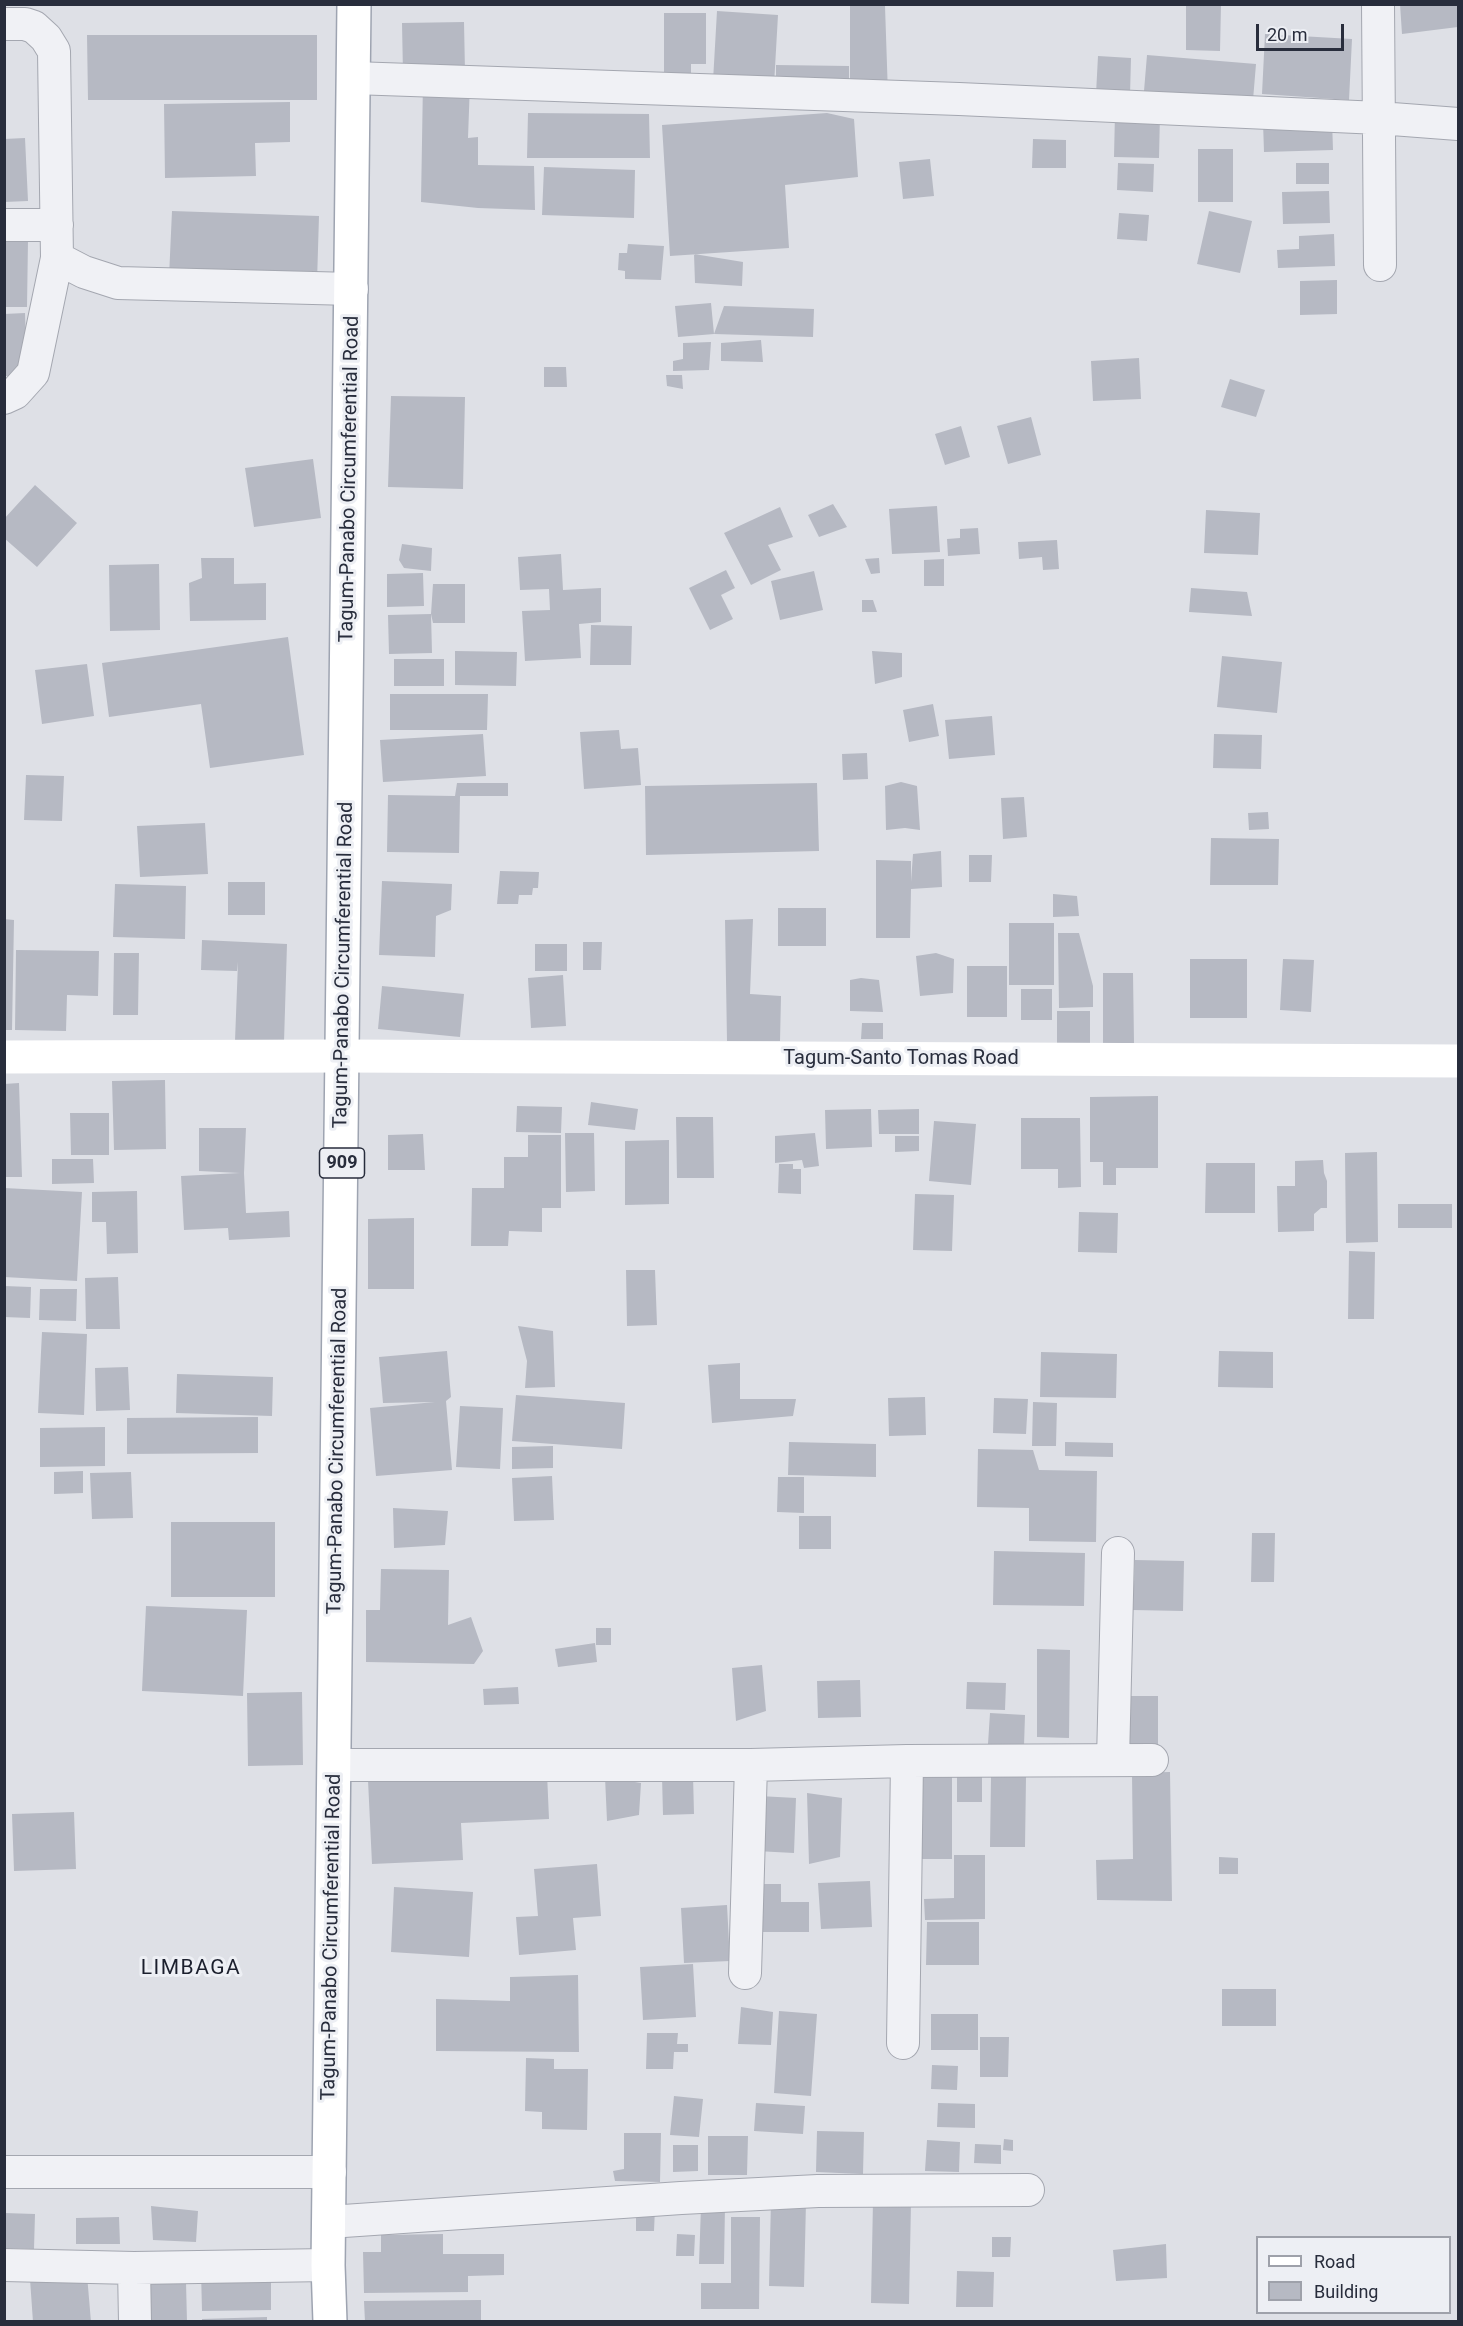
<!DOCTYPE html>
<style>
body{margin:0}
#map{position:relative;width:1463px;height:2326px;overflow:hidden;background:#dee0e6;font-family:Roboto,sans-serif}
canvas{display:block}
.frame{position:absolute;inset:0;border:6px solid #282d3c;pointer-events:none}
.legend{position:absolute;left:1256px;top:2236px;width:195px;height:78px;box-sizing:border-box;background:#edeff4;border:2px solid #9ea1aa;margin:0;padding:8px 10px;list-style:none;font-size:18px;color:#282d3c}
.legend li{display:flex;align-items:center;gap:12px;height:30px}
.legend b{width:30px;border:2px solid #9ea1aa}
.scale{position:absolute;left:1256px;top:24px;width:88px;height:27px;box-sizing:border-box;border:3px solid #282d3c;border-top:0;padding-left:8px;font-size:18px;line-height:21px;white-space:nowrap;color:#282d3c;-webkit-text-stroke:4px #edeff4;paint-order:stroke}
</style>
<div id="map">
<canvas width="1463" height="2326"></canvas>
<div class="frame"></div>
<ul class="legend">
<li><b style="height:8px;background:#fff"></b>Road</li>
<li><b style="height:16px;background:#b6b9c3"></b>Building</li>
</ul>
<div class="scale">20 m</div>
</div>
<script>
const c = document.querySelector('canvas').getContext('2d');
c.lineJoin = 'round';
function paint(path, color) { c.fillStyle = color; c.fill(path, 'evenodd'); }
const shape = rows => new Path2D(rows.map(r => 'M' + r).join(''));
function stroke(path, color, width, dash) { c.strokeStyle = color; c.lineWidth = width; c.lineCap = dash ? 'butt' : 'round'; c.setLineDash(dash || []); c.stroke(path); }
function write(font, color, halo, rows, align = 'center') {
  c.font = font + ' Roboto,sans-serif'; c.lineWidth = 6; c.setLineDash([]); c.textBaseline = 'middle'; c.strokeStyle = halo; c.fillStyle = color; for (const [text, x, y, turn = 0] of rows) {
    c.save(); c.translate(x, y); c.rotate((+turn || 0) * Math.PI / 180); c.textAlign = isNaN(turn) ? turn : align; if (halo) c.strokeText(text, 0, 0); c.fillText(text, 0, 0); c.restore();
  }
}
const building = shape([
 [1186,4,1221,4,1220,51,1186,50],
 [1400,4,1458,4,1458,27,1402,34],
 [850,6,885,6,888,95,850,95],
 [717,11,778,15,774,85,713,81],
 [664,13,706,13,706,64,691,64,691,75,664,74],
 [464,22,465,72,403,74,402,23],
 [1265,34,1352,39,1349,100,1262,94],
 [87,35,317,35,317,100,88,100],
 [1147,55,1256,64,1253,100,1144,91],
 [1098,56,1131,58,1130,95,1096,94],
 [776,65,849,66,849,92,776,92],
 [423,81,470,83,468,138,478,137,478,165,534,166,535,210,478,208,421,202],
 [290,102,290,142,255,143,256,176,165,178,164,104],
 [528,113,649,114,650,158,527,158],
 [827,113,854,119,858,177,785,185,789,248,670,256,662,125],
 [1115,113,1160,114,1159,158,1114,157],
 [1332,120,1333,150,1264,152,1263,122],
 [25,138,28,201,4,202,4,139],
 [1033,139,1066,140,1066,168,1032,168],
 [1198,149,1233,149,1233,202,1198,202],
 [930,159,934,196,903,199,899,162],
 [1118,163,1154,164,1153,192,1117,190],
 [1296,163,1329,163,1329,184,1296,184],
 [544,167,635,170,634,218,542,215],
 [1329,191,1330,223,1283,224,1282,192],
 [172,211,319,216,317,282,169,277],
 [1209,211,1252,221,1240,273,1197,264],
 [1119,213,1149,215,1147,241,1117,239],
 [1334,234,1335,266,1278,268,1277,250,1299,249,1299,236],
 [4,240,28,240,27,307,4,307],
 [628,244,664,246,661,280,625,279,625,271,618,270,619,253,627,253],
 [694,254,743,262,742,286,695,283],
 [1337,280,1337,314,1300,315,1300,281],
 [711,303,714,334,678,337,675,306],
 [724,306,814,309,813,337,714,334],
 [25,313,27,376,4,376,4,314],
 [761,340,763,362,721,361,721,343],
 [711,342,709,370,673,371,673,361,683,359,683,343],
 [1139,358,1141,399,1093,401,1091,361],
 [544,367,566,367,567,387,544,387],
 [666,375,682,375,683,389,667,386],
 [1230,379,1265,390,1256,417,1221,407],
 [391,396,465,397,463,489,388,487],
 [1031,417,1041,455,1008,464,997,426],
 [961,426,970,457,945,465,935,434],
 [313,459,321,518,254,527,245,468],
 [35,485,77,523,37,567,4,538,4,519],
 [833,504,847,527,819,537,808,515],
 [937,506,940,552,892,554,889,509],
 [780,507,793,537,768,545,781,570,751,585,724,533],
 [1206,510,1260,513,1258,555,1204,553],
 [978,528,980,554,948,556,947,539,960,538,960,529],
 [1057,540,1059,569,1043,570,1042,557,1019,559,1018,542],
 [402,544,432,548,431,571,404,568,399,560],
 [561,554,563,590,601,588,601,622,579,624,581,658,525,661,522,611,550,610,549,589,520,590,518,557],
 [201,558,234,558,234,584,266,583,266,620,190,621,189,583,202,578],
 [879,558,880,573,871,574,865,559],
 [944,559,944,586,924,586,924,560],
 [159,564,160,630,110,631,109,565],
 [726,570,735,588,721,595,733,619,710,630,689,588],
 [814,571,823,610,780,620,771,581],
 [423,573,424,606,387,607,387,574],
 [433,584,465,584,465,623,433,623,431,614],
 [1191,588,1247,592,1252,616,1189,612],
 [862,600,873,600,877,612,862,612],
 [431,614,432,653,389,654,388,615],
 [591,625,632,626,631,665,590,665],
 [288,637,304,755,210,768,201,704,109,717,102,663],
 [455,651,517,652,516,686,455,685],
 [872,651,902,653,902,677,875,684],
 [1222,656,1282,662,1277,713,1217,707],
 [394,659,444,659,444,686,394,686],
 [87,664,94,716,42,724,35,670],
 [390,694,488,694,487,730,390,730],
 [933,704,939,736,909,742,903,710],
 [992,716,995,755,949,759,945,720],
 [619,730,621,749,638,748,641,785,584,789,580,732],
 [483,734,486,776,383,782,380,740],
 [1214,734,1262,735,1261,769,1213,768],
 [867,753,868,779,843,780,842,754],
 [26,775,64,776,62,821,24,820],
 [901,782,917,786,920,830,905,828,886,830,885,786],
 [457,783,508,783,508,796,460,796,459,853,387,852,388,795,455,796],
 [817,783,819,851,646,855,645,786],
 [1024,797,1027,837,1003,839,1001,798],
 [1268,812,1269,829,1249,830,1248,813],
 [205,823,208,874,140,877,137,826],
 [1211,838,1279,839,1278,885,1210,885],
 [941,851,942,887,911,889,910,938,876,938,876,860,911,861,911,882,913,854],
 [969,855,992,855,991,882,969,882],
 [500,871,539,872,538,888,533,888,532,895,519,895,518,904,497,904],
 [382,881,452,884,451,910,436,916,435,957,379,955],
 [228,882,265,882,265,915,228,915],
 [115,884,186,886,185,939,113,937],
 [1053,894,1077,896,1079,916,1053,917],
 [778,908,826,908,826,946,778,946],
 [4,919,14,920,12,1030,4,1030],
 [753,919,750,994,781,996,780,1041,727,1041,725,920],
 [1009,923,1054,923,1054,985,1009,985],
 [1058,933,1079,933,1093,986,1093,1007,1059,1008],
 [202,940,287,944,284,1042,235,1041,238,962,237,971,201,970],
 [583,942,602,942,601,970,583,970],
 [535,944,567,944,567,971,535,971],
 [16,950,99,951,98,996,67,995,66,1031,15,1030],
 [114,953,139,953,138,1015,113,1015],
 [936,953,954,959,953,993,920,996,916,956],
 [1190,959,1247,959,1247,1018,1190,1018],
 [1283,959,1314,960,1311,1012,1280,1010],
 [967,966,1007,966,1007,1017,967,1017],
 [1103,973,1133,973,1134,1043,1103,1043],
 [563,975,566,1026,531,1028,528,978],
 [861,978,879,980,883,1012,850,1011,850,980],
 [382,986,464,994,460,1037,378,1029],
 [1021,989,1052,989,1052,1020,1021,1020],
 [1057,1011,1090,1011,1090,1044,1057,1044],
 [862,1023,883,1023,883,1039,861,1039],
 [165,1080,166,1149,114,1150,112,1081],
 [19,1083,22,1177,4,1177,4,1084],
 [1158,1096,1158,1168,1116,1168,1116,1185,1103,1185,1103,1162,1090,1162,1090,1097],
 [591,1102,638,1109,635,1130,588,1125],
 [517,1106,562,1107,561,1133,516,1132],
 [871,1109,872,1147,826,1149,825,1110],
 [919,1109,919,1134,879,1134,878,1110],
 [70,1113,109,1113,109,1155,71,1155],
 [676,1117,713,1117,714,1178,677,1178],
 [1021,1118,1080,1118,1081,1187,1058,1188,1058,1169,1021,1169],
 [934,1121,976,1124,971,1185,929,1181],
 [199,1128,246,1128,244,1173,246,1213,289,1211,290,1237,229,1240,228,1228,184,1230,181,1176,240,1173,199,1171],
 [565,1133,594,1133,595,1191,566,1192],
 [815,1133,819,1166,804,1168,802,1160,775,1163,775,1136],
 [423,1134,425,1170,388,1170,388,1135],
 [528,1135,561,1135,561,1208,542,1208,542,1232,509,1231,508,1246,471,1246,472,1188,504,1188,504,1157,528,1157],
 [895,1136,919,1136,919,1151,895,1152],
 [669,1140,669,1204,625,1205,625,1141],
 [1377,1152,1378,1242,1346,1243,1345,1153],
 [52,1159,93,1159,94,1183,52,1184],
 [1323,1160,1324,1173,1327,1181,1327,1208,1321,1208,1314,1214,1314,1231,1278,1232,1277,1186,1295,1186,1295,1161],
 [1206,1163,1255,1163,1255,1213,1205,1213],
 [779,1164,793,1164,793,1169,801,1169,801,1194,778,1193],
 [4,1188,82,1192,77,1281,4,1277],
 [137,1191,138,1253,107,1254,106,1222,92,1222,92,1192],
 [915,1194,954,1195,952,1251,913,1250],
 [1398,1204,1452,1204,1452,1228,1398,1228],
 [1079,1212,1118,1213,1117,1253,1078,1252],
 [414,1218,414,1289,368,1289,368,1219],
 [1349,1251,1375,1252,1374,1319,1348,1319],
 [626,1270,655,1270,657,1325,627,1326],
 [118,1277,120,1329,86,1329,85,1278],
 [4,1286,31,1287,30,1318,4,1317],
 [40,1289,77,1289,76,1321,39,1320],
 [518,1326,553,1331,555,1387,525,1388,527,1361],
 [42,1332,87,1334,84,1415,38,1413],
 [447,1351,451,1397,446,1401,452,1470,376,1476,370,1408,435,1402,383,1403,379,1357],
 [1219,1351,1273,1352,1273,1388,1218,1387],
 [1041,1352,1117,1354,1116,1398,1040,1397],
 [740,1363,740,1399,796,1399,793,1416,712,1423,708,1365],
 [128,1367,130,1410,96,1411,95,1368],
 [177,1374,273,1377,272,1416,176,1413],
 [516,1395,625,1403,622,1449,512,1441],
 [925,1397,926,1435,889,1436,888,1398],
 [994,1398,1028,1399,1026,1434,993,1433],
 [1033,1402,1057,1403,1056,1446,1032,1446],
 [460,1406,503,1408,500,1469,456,1467],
 [258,1417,258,1453,127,1454,127,1418],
 [105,1427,105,1466,40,1467,40,1428],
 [789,1442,876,1444,876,1477,788,1475],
 [1065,1442,1113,1443,1113,1457,1065,1456],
 [553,1446,553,1468,512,1469,512,1447],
 [978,1449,1033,1450,1039,1470,1097,1471,1096,1542,1029,1541,1029,1508,977,1507],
 [83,1471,83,1493,54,1494,54,1472],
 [131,1472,133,1518,92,1519,90,1473],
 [552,1476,554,1520,514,1521,512,1478],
 [778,1477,804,1477,804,1513,777,1512],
 [393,1508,448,1511,445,1545,394,1548],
 [799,1516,831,1516,831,1549,799,1549],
 [171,1522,275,1522,275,1597,171,1597],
 [1252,1533,1275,1533,1274,1582,1251,1582],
 [994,1551,1085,1553,1084,1606,993,1605],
 [1135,1560,1184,1561,1183,1611,1133,1610],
 [381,1569,449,1570,448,1625,471,1617,483,1651,474,1664,366,1662,366,1610,380,1610],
 [146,1606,247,1610,243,1696,142,1691],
 [596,1628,611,1628,611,1645,596,1645],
 [595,1643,597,1662,558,1667,555,1649],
 [1037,1649,1070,1650,1069,1738,1037,1737],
 [762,1665,766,1711,736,1721,732,1668],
 [860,1680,861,1717,818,1718,817,1681],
 [967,1682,1006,1683,1005,1710,966,1709],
 [518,1687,519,1704,484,1705,483,1689],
 [302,1692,303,1765,248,1766,247,1693],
 [1126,1696,1158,1696,1158,1749,1125,1748],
 [990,1713,1025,1715,1024,1746,988,1744],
 [1170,1772,1172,1901,1097,1900,1096,1860,1133,1859,1132,1773],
 [547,1773,549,1819,461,1823,463,1860,372,1864,368,1780],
 [693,1775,694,1814,663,1815,662,1776],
 [957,1776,982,1776,982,1802,957,1802],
 [605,1777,641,1783,639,1815,607,1821],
 [921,1777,952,1777,952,1859,921,1859],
 [991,1777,1026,1777,1025,1847,990,1847],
 [807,1793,842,1798,840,1857,809,1864],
 [759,1796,796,1798,794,1853,756,1851],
 [74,1812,76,1869,14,1871,12,1814],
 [954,1855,985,1855,985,1919,925,1920,924,1899,954,1898],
 [1219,1857,1238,1858,1238,1874,1219,1874],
 [597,1864,601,1916,573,1918,576,1950,519,1955,516,1917,538,1916,534,1869],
 [870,1881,872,1927,821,1929,818,1883],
 [761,1884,781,1884,781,1902,809,1902,809,1932,761,1932],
 [394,1887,473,1892,469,1957,391,1952],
 [727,1905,730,1961,684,1963,681,1908],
 [927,1922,979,1922,979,1965,926,1965],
 [693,1964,696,2017,643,2020,640,1967],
 [578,1975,579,2052,436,2051,436,1999,510,2001,510,1977],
 [1222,1989,1276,1989,1276,2026,1222,2026],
 [741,2007,773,2012,771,2045,738,2044],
 [779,2011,817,2014,811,2096,774,2093],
 [931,2014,978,2014,978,2050,931,2050],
 [647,2033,678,2033,677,2044,688,2044,688,2052,674,2052,673,2069,646,2069],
 [980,2037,1009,2037,1008,2077,980,2077],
 [526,2058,554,2059,554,2069,588,2069,587,2130,542,2129,542,2112,525,2111],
 [932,2065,958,2066,957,2090,931,2089],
 [674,2096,703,2099,699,2137,670,2135],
 [756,2103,805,2106,803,2134,754,2131],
 [938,2103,975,2104,975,2128,937,2127],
 [817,2131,864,2132,863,2174,816,2172],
 [624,2133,661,2133,660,2182,615,2181,613,2171,624,2169],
 [708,2136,748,2136,747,2175,708,2175],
 [1004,2139,1013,2140,1013,2151,1003,2150],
 [927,2140,960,2142,959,2172,925,2171],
 [975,2144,1001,2145,1001,2164,974,2163],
 [673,2145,698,2145,698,2171,673,2172],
 [771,2201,806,2202,804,2287,769,2286],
 [873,2201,911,2202,909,2304,871,2303],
 [151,2206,198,2211,196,2242,153,2240],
 [701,2206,725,2206,724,2264,699,2264],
 [636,2208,655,2208,654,2231,636,2231],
 [4,2213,35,2214,34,2249,4,2248],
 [119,2217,120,2244,76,2244,76,2218],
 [731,2217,760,2217,759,2309,701,2309,701,2283,731,2283],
 [443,2234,443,2254,504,2254,504,2275,468,2276,468,2292,364,2293,363,2252,381,2252,381,2235],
 [677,2234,695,2235,694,2256,676,2256],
 [992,2237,1011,2237,1010,2257,992,2257],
 [1166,2244,1167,2278,1116,2281,1113,2250],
 [271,2270,271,2310,202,2311,201,2271],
 [957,2271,994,2272,993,2307,956,2307],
 [87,2275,91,2322,33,2322,30,2279],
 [144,2282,186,2282,187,2322,145,2322],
 [481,2300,481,2321,365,2322,364,2301],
 [267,2317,267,2322,202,2322,202,2319]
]);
const street = shape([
 [1378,4,1380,265],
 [4,24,25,24,34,27,46,38,54,51,57,258,84,272,118,283,352,289],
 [353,78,959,99,1379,118,1458,124],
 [4,225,57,225],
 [4,398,15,393,33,373,57,258],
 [1113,1760,1118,1553],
 [334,1765,751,1765,907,1761,1152,1760],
 [745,1973,751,1765],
 [903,2043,907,1761],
 [4,2172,330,2172],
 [329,2222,681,2198,818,2191,1028,2190],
 [4,2265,134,2268,328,2265],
 [134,2268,135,2322]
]);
const secondary = shape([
 [4,1057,343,1056,1458,1061]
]);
const primary = shape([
 [330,2322,328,2265,354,4]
]);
const shields = [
 [342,1163,45]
];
const shieldNames = [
 ["909",342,1163]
];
const streetNames = [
 ["Tagum-Panabo Circumferential Road",350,479,-89],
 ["Tagum-Panabo Circumferential Road",344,965,-89],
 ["Tagum-Santo Tomas Road",901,1059],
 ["Tagum-Panabo Circumferential Road",338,1451,-89],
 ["Tagum-Panabo Circumferential Road",332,1937,-89]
];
const neighbourhoodNames = [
 ["LIMBAGA",191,1969]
];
paint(building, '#b6b9c3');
stroke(street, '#a4a7b0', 34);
stroke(primary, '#9ea4b1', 36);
stroke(street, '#f0f1f5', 32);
stroke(secondary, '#fff', 33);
stroke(primary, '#fff', 33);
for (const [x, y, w] of shields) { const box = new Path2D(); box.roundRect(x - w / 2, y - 15, w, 30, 4.5); c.fillStyle = '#edeff4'; c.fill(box); stroke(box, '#282d3c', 1.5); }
write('bold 18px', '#282d3c', null, shieldNames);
write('20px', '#282d3c', '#edeff4', streetNames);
c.letterSpacing = '1.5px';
write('21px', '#1b1f2d', '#edeff4', neighbourhoodNames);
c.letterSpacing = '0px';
</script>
